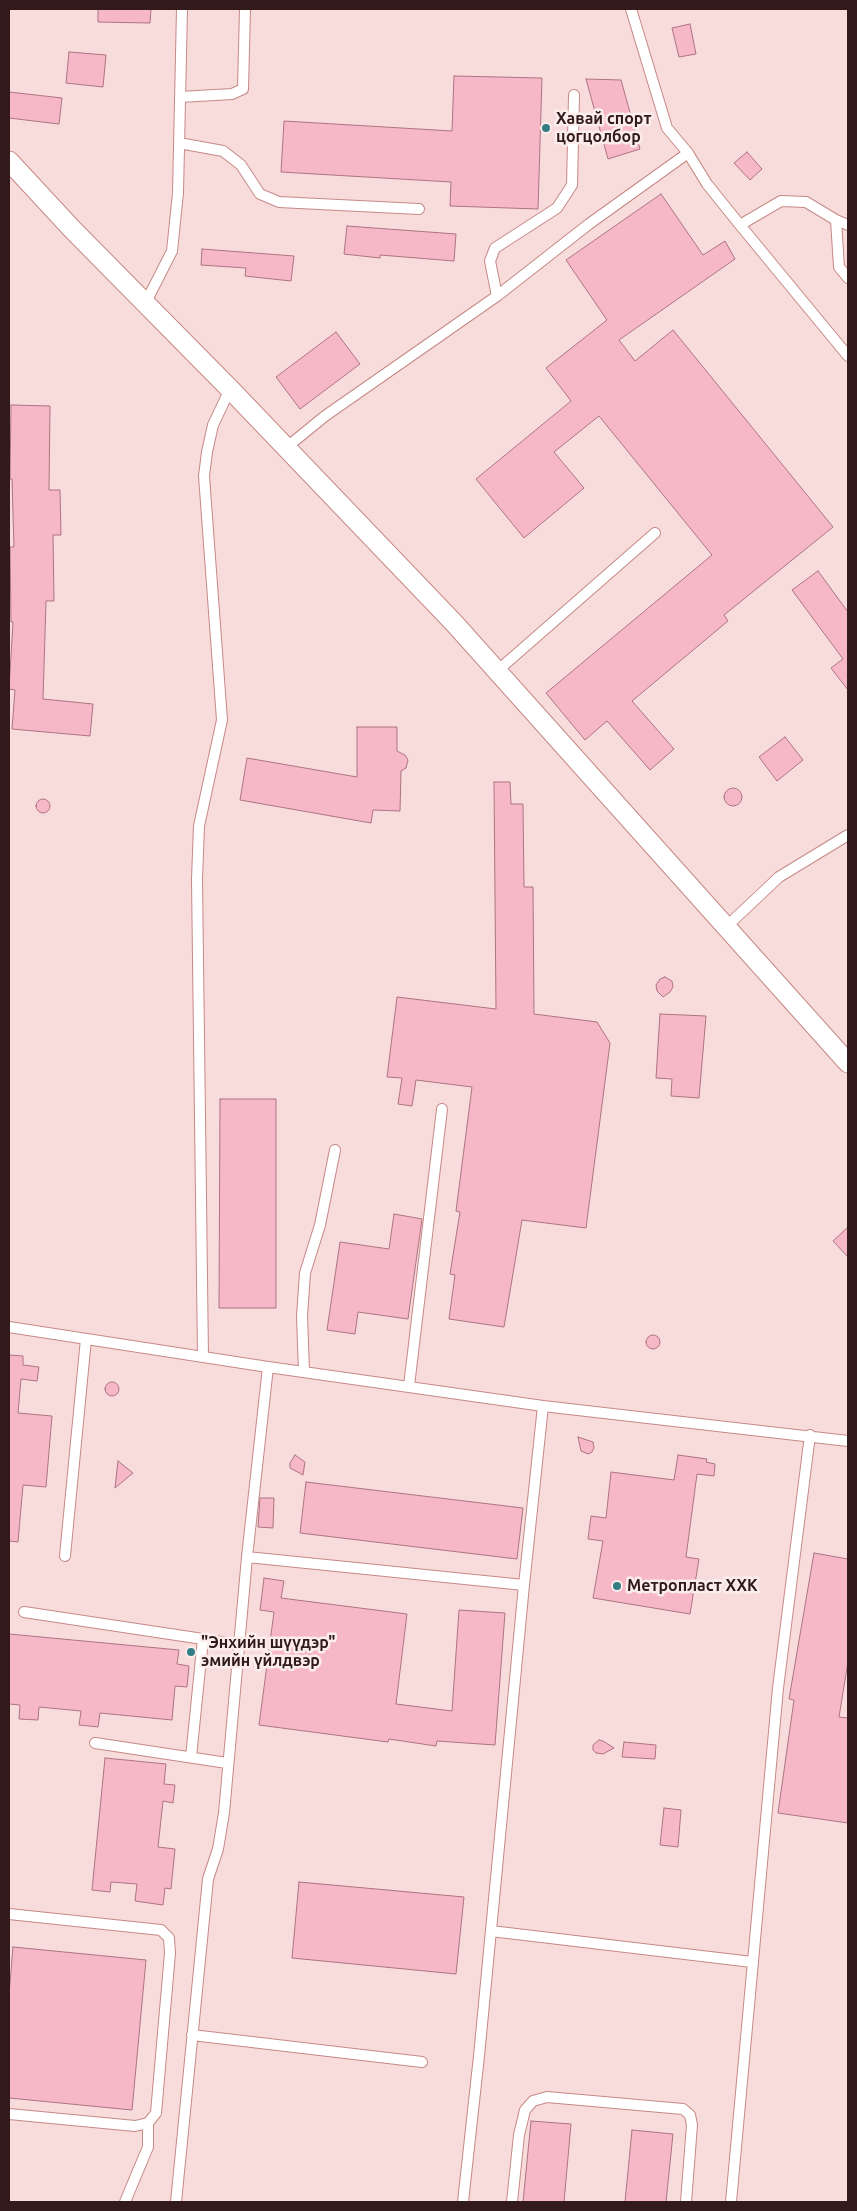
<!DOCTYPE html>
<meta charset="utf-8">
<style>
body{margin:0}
#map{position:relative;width:857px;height:2211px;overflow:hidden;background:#f7dcdb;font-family:Ubuntu,sans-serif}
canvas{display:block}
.frame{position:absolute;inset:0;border:10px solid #311a19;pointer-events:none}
</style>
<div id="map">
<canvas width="857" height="2211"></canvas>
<div class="frame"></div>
</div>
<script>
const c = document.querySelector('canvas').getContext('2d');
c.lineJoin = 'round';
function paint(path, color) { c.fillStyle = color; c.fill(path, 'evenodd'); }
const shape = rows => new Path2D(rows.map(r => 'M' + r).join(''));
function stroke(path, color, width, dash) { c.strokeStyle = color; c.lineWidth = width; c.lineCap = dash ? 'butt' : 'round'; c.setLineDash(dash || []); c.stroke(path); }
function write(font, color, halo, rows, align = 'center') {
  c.font = font + ' Ubuntu,sans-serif'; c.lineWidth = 5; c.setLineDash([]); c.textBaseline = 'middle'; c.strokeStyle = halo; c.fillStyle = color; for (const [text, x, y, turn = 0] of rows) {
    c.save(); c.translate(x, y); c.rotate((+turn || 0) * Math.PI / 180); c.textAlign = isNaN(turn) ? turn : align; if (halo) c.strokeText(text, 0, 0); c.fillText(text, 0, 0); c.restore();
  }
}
const building = shape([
 [98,9,151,9,150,23,98,22,98,9],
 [690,24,696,54,679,57,672,28,690,24],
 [69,52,106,55,103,87,66,83,69,52],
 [454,76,542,78,538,209,450,206,451,182,281,172,284,121,452,131,454,76],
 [586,79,621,80,640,149,608,159,586,79],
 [9,92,62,98,59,124,9,118,9,92],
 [747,152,762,169,750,180,734,163,747,152],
 [661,194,703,255,725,241,735,259,619,340,635,361,673,330,833,527,724,615,728,621,632,701,674,749,650,770,607,721,585,740,546,693,712,555,599,416,554,452,584,488,524,538,476,479,571,401,546,368,607,320,566,260,661,194],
 [347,226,456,234,454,261,380,255,380,258,344,254,347,226],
 [202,249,294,256,291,281,245,276,246,268,201,265,202,249],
 [336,332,360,364,300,409,276,377,336,332],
 [11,405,50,406,49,490,60,490,61,535,53,535,54,601,46,601,43,699,93,704,90,736,12,729,15,690,9,689,13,622,11,622,10,547,14,547,12,479,10,479,11,405],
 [818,571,848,612,848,690,831,668,843,659,792,590,818,571],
 [357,727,397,727,397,751,405,755,408,760,406,768,401,771,400,811,373,810,371,823,240,800,247,758,357,777,357,727],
 [785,737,803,760,777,781,759,757,785,737],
 [494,782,510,782,511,804,523,804,524,887,533,887,534,1014,597,1022,610,1043,586,1228,522,1220,504,1327,449,1319,455,1275,450,1274,460,1212,456,1211,472,1087,416,1080,412,1106,398,1104,402,1078,387,1077,397,997,496,1009,494,782],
 '724 797a9 9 0 1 1 18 0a9 9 0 1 1-18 0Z',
 '36 806a7 7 0 1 1 14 0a7 7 0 1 1-14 0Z',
 [665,977,672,981,673,987,670,992,663,997,657,991,656,985,660,979,665,977],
 [660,1014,706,1016,699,1098,671,1096,672,1079,656,1078,660,1014],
 [220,1099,276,1099,276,1308,219,1308,220,1099],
 [394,1214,422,1219,408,1319,358,1312,355,1334,327,1330,340,1242,389,1249,394,1214],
 [848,1227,848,1257,833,1241,848,1227],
 '646 1342a7 7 0 1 1 14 0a7 7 0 1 1-14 0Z',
 [9,1355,23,1356,23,1365,39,1367,37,1381,21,1379,18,1413,52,1416,46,1487,23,1485,18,1542,9,1541,9,1355],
 '105 1389a7 7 0 1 1 14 0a7 7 0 1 1-14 0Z',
 [578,1437,593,1442,594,1448,592,1452,588,1454,581,1451,578,1437],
 [295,1455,305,1462,303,1475,290,1468,290,1463,295,1455],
 [678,1455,707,1459,706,1462,715,1464,714,1476,697,1474,686,1557,699,1559,690,1614,593,1598,603,1541,588,1539,591,1516,606,1518,611,1472,674,1480,678,1455],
 [118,1461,133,1473,115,1488,118,1461],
 [306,1482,523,1508,517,1559,300,1533,306,1482],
 [260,1498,274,1498,273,1528,258,1527,260,1498],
 [814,1553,848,1559,848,1662,839,1717,848,1718,848,1823,778,1813,794,1700,789,1699,814,1553],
 [264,1578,284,1581,281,1598,407,1614,396,1704,452,1711,459,1610,505,1613,495,1745,437,1741,436,1746,389,1739,388,1742,259,1725,274,1612,260,1610,264,1578],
 [9,1634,179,1650,177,1664,189,1666,187,1687,175,1686,172,1720,100,1713,98,1727,79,1725,81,1711,39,1707,38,1720,19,1719,20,1705,9,1704,9,1634],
 [599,1740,603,1741,614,1748,603,1754,596,1753,593,1750,593,1745,599,1740],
 [624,1742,656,1745,655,1759,622,1757,624,1742],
 [105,1758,166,1764,164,1784,175,1785,173,1803,163,1801,158,1847,175,1849,171,1889,165,1888,163,1905,135,1901,137,1884,111,1882,110,1892,92,1890,105,1758],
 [664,1808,681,1810,678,1847,660,1845,664,1808],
 [299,1882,464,1897,456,1974,292,1958,299,1882],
 [13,1947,146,1960,132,2110,9,2098,9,1995,13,1947],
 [531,2121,571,2124,564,2202,523,2202,531,2121],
 [632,2130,673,2134,666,2202,625,2202,632,2130]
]);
const service = shape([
 [631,9,667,128,688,153,707,184,740,225,848,356],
 [180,97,232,94,243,89,245,9],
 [179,143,223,151,241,165,260,194,279,202,419,209],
 [836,220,839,267,848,278],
 [740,225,781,201,806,202,836,220,848,225],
 [497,296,490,261,495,248,557,208,572,185,574,95],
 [145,304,172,251,178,193,182,9],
 [287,447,325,416,497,296,589,224,688,153],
 [496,672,655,533],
 [726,927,779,877,848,835],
 [9,1327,268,1367,543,1406,848,1441],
 [203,1357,197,879,199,826,222,720,204,476,207,452,213,425,230,389],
 [304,1372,302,1316,305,1273,320,1225,335,1150],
 [409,1386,442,1109],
 [65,1556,86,1339],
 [247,1557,524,1585],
 [24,1612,203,1639],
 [95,1743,227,1763],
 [191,1757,203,1639,239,1645],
 [9,1914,161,1930,169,1938,170,1953,156,2113,148,2123,135,2126,9,2114],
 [491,1931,752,1962],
 [192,2035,422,2062],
 [125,2202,148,2147,148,2123],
 [176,2202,208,1879,218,1849,224,1813,247,1557,268,1367],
 [463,2202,479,2056,524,1585,543,1406],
 [512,2202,519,2135,525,2110,533,2101,547,2097,683,2109,690,2115,692,2125,686,2202],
 [731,2202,778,1688,810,1435]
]);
const minor = shape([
 [9,161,72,229,230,389,454,623,848,1063]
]);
const markers = [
 [546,128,5,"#347d82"],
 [617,1586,5,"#347d82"],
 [191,1652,5,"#347d82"]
];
const poiNames = [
 ["Хавай спорт",556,119],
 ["цогцолбор",556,137],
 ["Метропласт ХХК",627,1586],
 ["\"Энхийн шүүдэр\"",201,1643],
 ["эмийн үйлдвэр",201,1661]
];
paint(building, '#f6b8c7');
stroke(building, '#ad7382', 1);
stroke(service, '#c68986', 12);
stroke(minor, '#c68986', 21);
stroke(service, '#fff', 10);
stroke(minor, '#fff', 19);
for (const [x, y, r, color] of markers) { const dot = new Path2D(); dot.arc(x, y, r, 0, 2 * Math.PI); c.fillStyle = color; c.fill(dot); stroke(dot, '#fbedec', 2); }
write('bold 16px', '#311a19', '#fbedec', poiNames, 'left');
</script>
